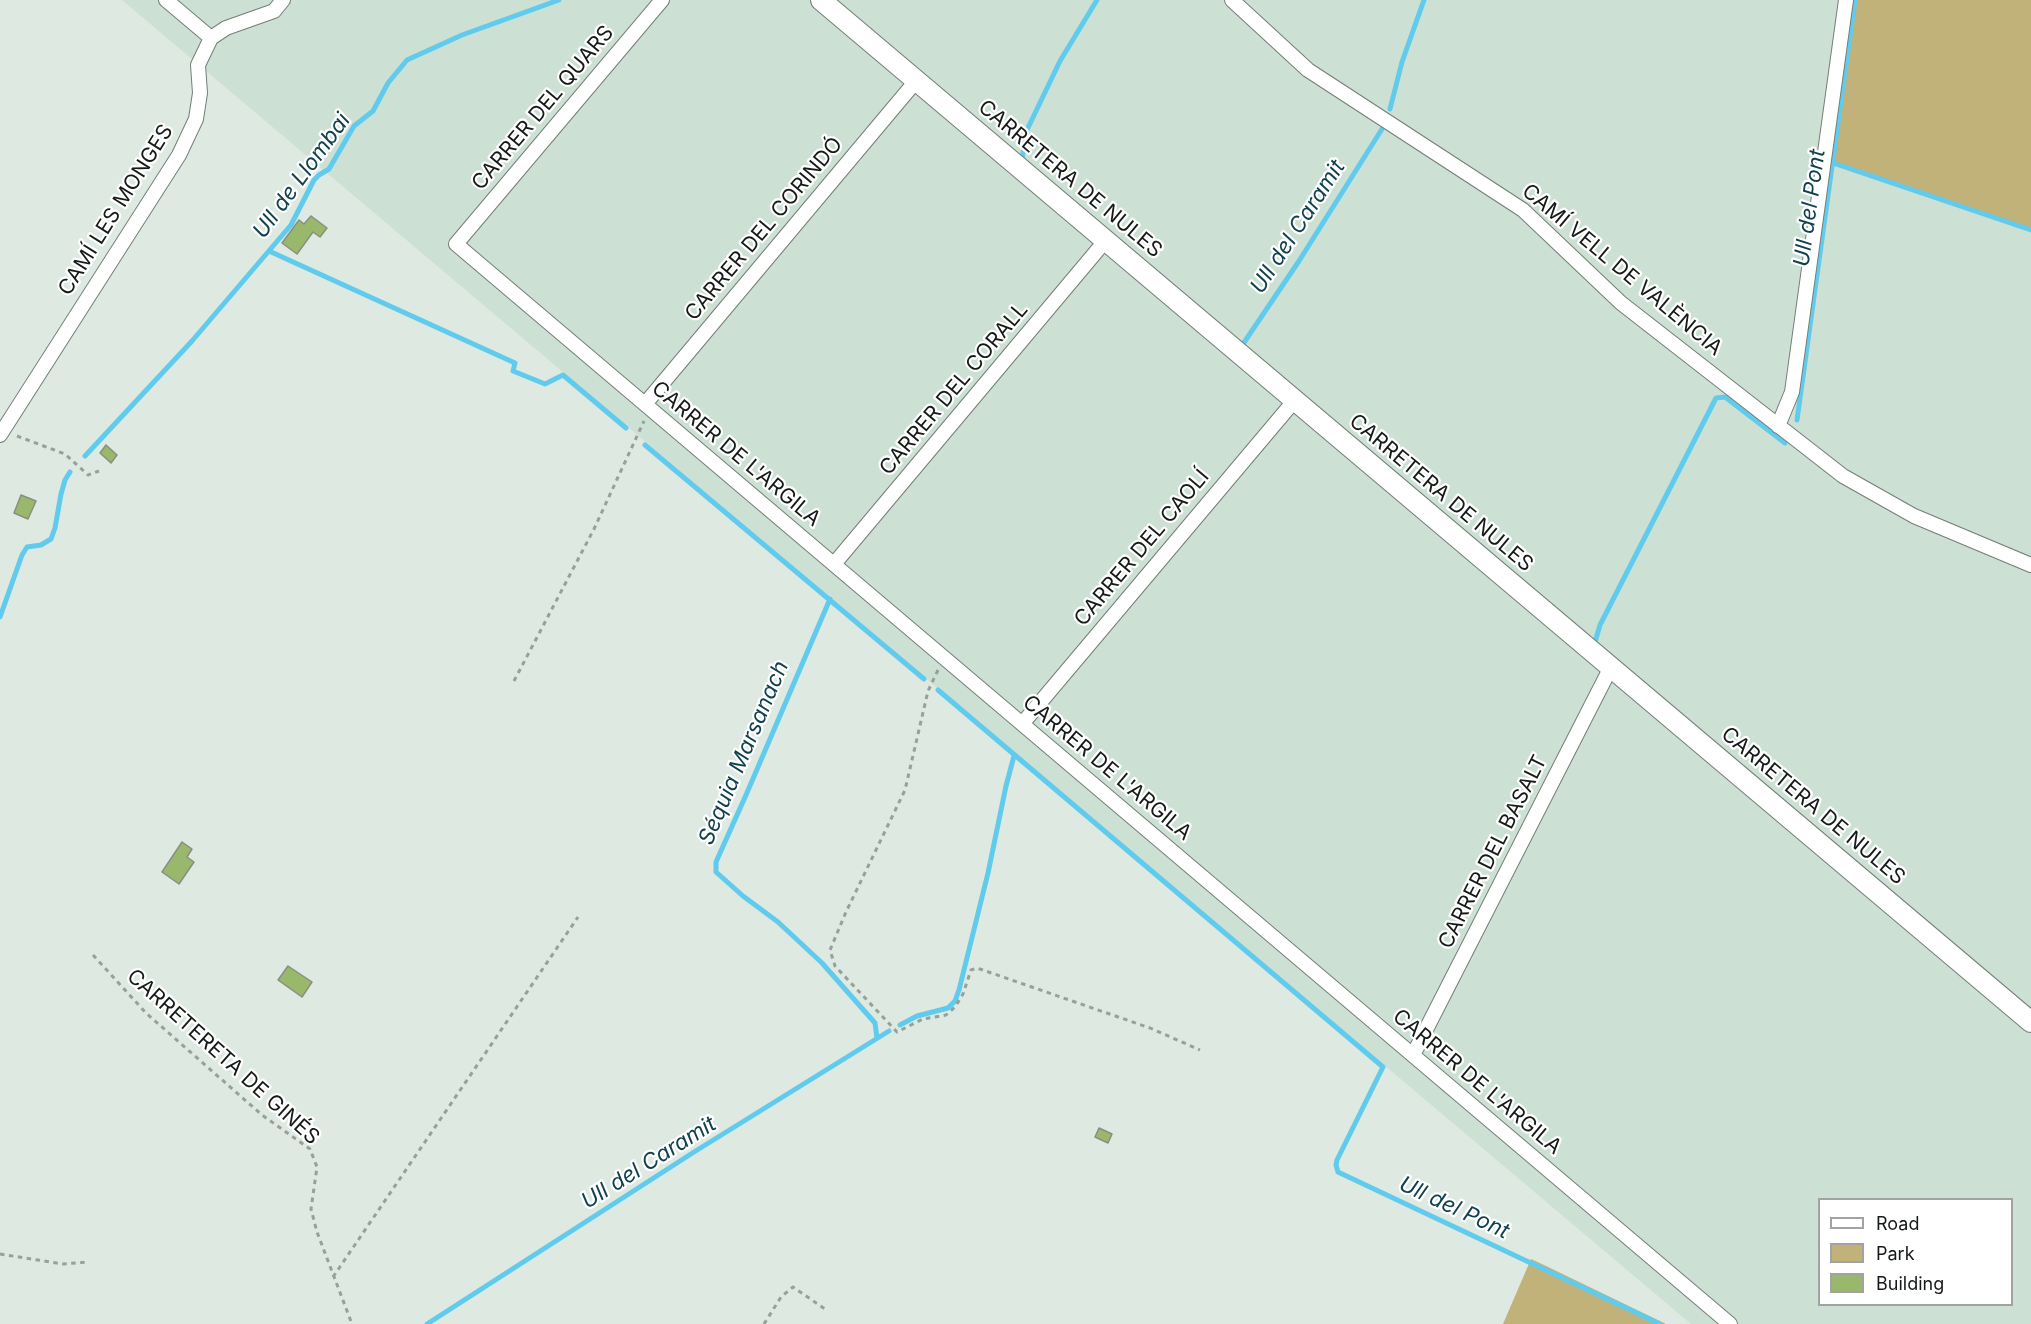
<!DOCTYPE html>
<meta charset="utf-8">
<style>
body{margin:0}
#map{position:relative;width:2031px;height:1324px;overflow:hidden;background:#dde9e1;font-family:Inter,sans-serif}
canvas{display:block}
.legend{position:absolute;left:1818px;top:1198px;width:195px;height:108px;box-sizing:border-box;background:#fff;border:2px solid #a1a3a2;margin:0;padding:8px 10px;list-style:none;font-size:18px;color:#151917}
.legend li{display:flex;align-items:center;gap:12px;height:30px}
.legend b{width:30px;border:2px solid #a1a3a2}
</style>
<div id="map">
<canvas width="2031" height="1324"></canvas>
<ul class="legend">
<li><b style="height:8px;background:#fff"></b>Road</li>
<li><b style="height:16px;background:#c1b279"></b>Park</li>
<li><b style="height:16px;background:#99b86b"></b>Building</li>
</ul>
</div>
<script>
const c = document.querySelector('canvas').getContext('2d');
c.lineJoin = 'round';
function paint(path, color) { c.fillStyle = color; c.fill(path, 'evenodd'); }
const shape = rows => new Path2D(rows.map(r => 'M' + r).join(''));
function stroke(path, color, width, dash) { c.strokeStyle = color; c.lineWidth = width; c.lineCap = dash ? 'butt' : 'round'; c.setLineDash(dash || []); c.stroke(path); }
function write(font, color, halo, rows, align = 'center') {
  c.font = font + ' Inter,sans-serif'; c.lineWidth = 4.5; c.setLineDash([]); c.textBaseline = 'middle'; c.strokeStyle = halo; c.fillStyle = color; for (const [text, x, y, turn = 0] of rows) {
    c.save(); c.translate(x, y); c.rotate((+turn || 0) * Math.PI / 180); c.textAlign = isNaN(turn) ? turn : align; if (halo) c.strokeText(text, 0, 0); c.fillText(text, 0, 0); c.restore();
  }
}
const built = shape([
 [122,0,2031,0,2031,1324,1691,1324],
 [1820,1200,2012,1200,2012,1304,1820,1304]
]);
const green = shape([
 [1851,0,2031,0,2031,228,1829,160],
 [1531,1259,1544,1265,1666,1324,1503,1324]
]);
const stream = shape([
 [1390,109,1402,62,1424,0],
 [1022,160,1026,132,1060,61,1097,0],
 [1833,163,2031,230],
 [269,251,515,363,513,371,545,384,563,375,626,428],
 [1243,344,1299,261,1382,129],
 [1797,420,1855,0],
 [645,445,924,679],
 [85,456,192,341,291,225,314,180,319,175,329,169,354,126,373,111,388,83,407,60,462,35,559,0],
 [830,599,746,795,716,862,716,872,743,896,778,922,822,963,875,1023,877,1038],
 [0,617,22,555,27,547,41,545,51,539,55,528,61,494,65,480,70,472],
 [1595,642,1600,625,1716,398,1725,397,1785,443],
 [938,690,1383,1067,1337,1160,1336,1165,1338,1172,1660,1324],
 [900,1025,917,1016,948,1008,955,1001,959,990,988,873,1006,786,1014,756],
 [427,1324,694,1152,889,1031]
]);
const building = shape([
 [311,216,327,228,320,237,313,232,297,254,282,243,299,220,304,224,311,216],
 [106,445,117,455,111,463,100,453,106,445],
 [21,495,36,501,28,519,14,513,21,495],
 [182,842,192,849,187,857,194,862,179,884,162,872,182,842],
 [288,966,312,982,302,997,278,980,288,966],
 [1099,1128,1112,1134,1108,1143,1095,1137,1099,1128]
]);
const path = shape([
 [17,436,65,454,88,475,99,471],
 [938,670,928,691,905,790,846,912,830,950,835,966,897,1032,923,1019,946,1015,955,1007,963,994,971,970,977,968,1150,1028,1200,1050],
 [514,681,594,529,644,421],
 [93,955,146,1013,262,1115,310,1149,317,1167,311,1209,317,1232,352,1324],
 [0,1254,63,1264,88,1262],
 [333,1277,578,917],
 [764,1324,781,1297,793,1287,825,1309]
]);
const street = shape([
 [166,0,211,38],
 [662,0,456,244,1730,1324],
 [1232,0,1308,70,1523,210,1621,303,1843,476,1914,516,2031,565],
 [645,404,916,81],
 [1778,426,1792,392,1846,0],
 [0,435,179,155,196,119,200,93,198,65,211,38,226,28,274,11,283,0],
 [834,564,1106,240],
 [1022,724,1295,400],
 [1413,1055,1611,667]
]);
const secondary = shape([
 [821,0,2031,1022]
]);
const streetNames = [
 ["CARRER DEL QUARS",543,108,-50],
 ["CARRETERA DE NULES",1070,179,40],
 ["CAMÍ LES MONGES",116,210,-58],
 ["CARRER DEL CORINDÓ",764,229,-50],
 ["CAMÍ VELL DE VALÈNCIA",1622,270,40],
 ["CARRER DEL CORALL",954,389,-50],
 ["CARRER DE L'ARGILA",736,454,40],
 ["CARRETERA DE NULES",1441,493,40],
 ["CARRER DEL CAOLÍ",1142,548,-50],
 ["CARRER DE L'ARGILA",1107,768,40],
 ["CARRETERA DE NULES",1813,806,40],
 ["CARRER DEL BASALT",1493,852,-63],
 ["CARRETERETA DE GINÉS",223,1057,42],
 ["CARRER DE L'ARGILA",1477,1082,40]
];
const waterNames = [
 ["Ull de Llombai",302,176,-54],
 ["Ull del Pont",1810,208,-82],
 ["Ull del Caramit",1298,227,-57],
 ["Séquia Marsanach",744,753,-67],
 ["Ull del Caramit",649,1163,-32],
 ["Ull del Pont",1454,1208,25]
];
paint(built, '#cde0d4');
paint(green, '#c1b279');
stroke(stream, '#61cbed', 5);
paint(building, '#99b86b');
stroke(building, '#898e83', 1.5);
stroke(street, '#747e78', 16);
stroke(secondary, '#747e78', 22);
stroke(path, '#97a09a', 3, [4.5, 4.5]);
stroke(street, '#fff', 14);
stroke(secondary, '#fff', 20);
write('21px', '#151917', '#fff', streetNames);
write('italic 22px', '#11414f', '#fff', waterNames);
</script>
